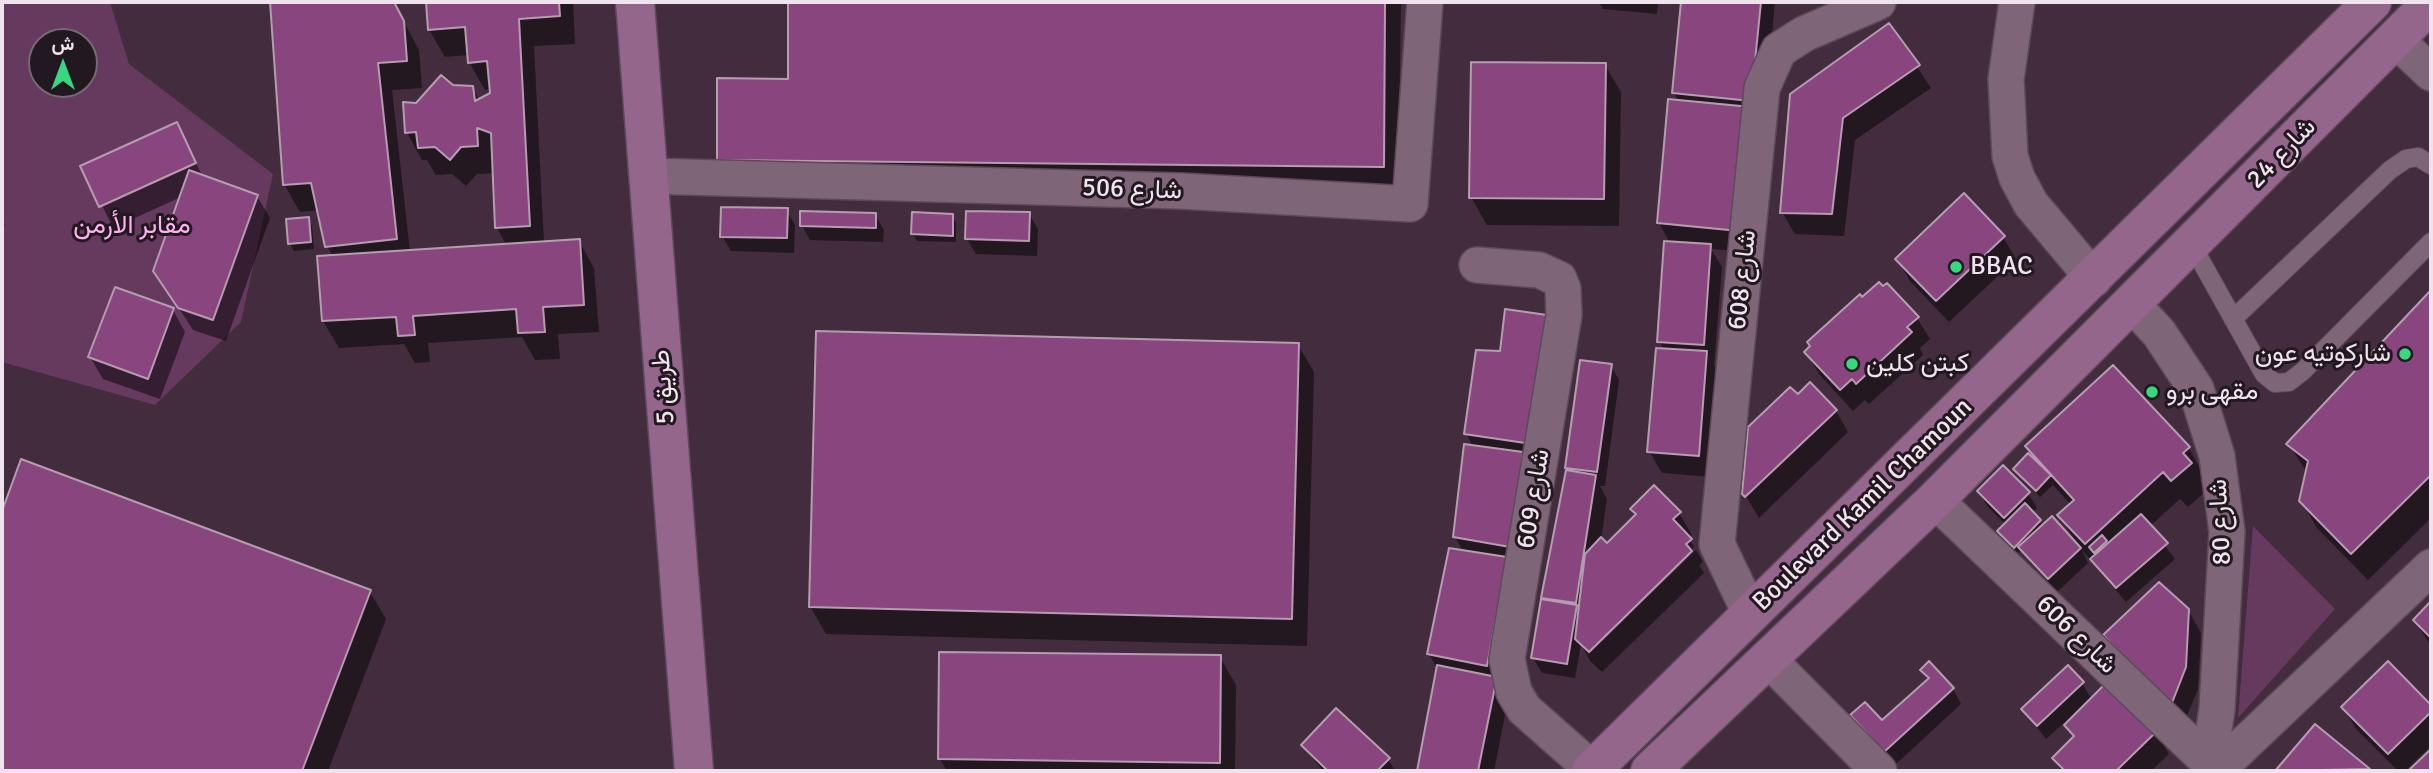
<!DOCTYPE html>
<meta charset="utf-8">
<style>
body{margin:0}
#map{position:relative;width:2433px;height:773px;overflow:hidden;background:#422c3d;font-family:Signika,Vazirmatn,sans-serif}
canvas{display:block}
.frame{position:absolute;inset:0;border:4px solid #f1e3ee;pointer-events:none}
.north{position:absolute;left:28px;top:28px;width:70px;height:70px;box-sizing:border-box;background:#221820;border:2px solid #756972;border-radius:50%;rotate:0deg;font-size:19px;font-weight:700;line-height:28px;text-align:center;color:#f1e3ee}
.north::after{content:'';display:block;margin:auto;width:24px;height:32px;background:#38d880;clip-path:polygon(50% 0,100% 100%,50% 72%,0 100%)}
</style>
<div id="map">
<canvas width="2433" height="773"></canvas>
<div class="frame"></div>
<div class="north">ش</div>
</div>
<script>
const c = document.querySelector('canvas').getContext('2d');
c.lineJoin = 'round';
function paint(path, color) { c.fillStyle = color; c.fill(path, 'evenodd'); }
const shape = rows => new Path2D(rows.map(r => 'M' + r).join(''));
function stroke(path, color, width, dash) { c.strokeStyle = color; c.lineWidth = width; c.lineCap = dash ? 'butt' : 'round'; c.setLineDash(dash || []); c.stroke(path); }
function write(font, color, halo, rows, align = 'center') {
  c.font = font + ' Signika,Vazirmatn,sans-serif'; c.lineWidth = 6; c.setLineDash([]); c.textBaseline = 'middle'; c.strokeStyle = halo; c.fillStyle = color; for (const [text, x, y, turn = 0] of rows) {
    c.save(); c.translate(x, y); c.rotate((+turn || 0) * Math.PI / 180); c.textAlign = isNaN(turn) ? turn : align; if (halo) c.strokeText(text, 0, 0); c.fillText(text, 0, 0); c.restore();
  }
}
const green = shape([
 [2,2,110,2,129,64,273,174,241,322,155,405,2,362,2,233,5,224,2,222],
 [42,42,84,42,84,84,42,84],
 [2253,526,2335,609,2238,718]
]);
const shadow = shape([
 [393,2,419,50,422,88,392,90,410,252,507,246,497,228,494,173,477,174,466,186,452,174,436,175,427,160,422,160,407,133,405,104,417,105,452,86,472,87,480,101,492,94,491,89,485,90,469,62,469,55,445,57,429,30,428,2,573,2,575,44,534,46,544,243,579,241,594,268,599,332,558,334,560,359,535,360,522,337,428,343,430,362,415,363,404,344,339,348,323,321,333,256,327,246,319,210,300,212,284,184,271,3],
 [790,2,1401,2,1398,194,734,187,718,159,789,81],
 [1599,2,1658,2,1657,14,1603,9],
 [1683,2,1775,2,1751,252,1711,249,1722,267,1714,366,1719,375,1711,477,1662,473,1649,451,1664,350,1659,341,1670,243,1659,223,1679,102,1674,93],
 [1889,25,1931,88,1855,140,1844,236,1795,234,1782,212],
 [1605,65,1621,92,1619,226,1487,225,1471,197],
 [176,124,203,177,257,196,270,218,226,341,193,330,155,271,181,197,113,228,83,166],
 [786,210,795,225,794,253,731,251,722,236],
 [1029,214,1038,229,1037,256,976,254,967,239],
 [875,215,884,230,883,242,810,240,802,225],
 [952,216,956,223,956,242,917,241,913,234],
 [308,219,312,226,314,249,294,251,290,244],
 [2003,237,2016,259,1949,322,1910,281,1897,259],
 [1883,288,1917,318,1930,339,1920,348,1923,355,1869,404,1865,400,1853,411,1819,374,1806,352,1862,300],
 [2431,293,2431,518,2368,580,2317,528,2301,500,2307,473,2289,444],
 [173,310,185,332,160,399,103,379,90,357],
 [1553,317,1508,700,1494,771,1419,771,1438,670,1429,654,1463,551,1455,537,1473,447,1466,433,1501,353],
 [1298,345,1314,372,1307,646,826,634,810,606],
 [1611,366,1619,380,1605,486,1600,486,1607,499,1601,540,1607,545,1636,516,1632,509,1679,513,1692,535,1688,538,1694,547,1588,650,1588,655,1696,550,1703,562,1699,565,1704,573,1602,672,1590,661,1581,644,1575,678,1542,673,1533,658,1570,473,1567,467],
 [2113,367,2189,448,2204,476,2200,480,2206,491,2188,507,2180,499,2150,526,2175,559,2126,602,2082,550,2088,563,2057,592,2022,550,2018,553,2003,539,1999,532,2006,525,1987,506,1979,491,2028,493,2037,508,2032,513,2043,526,2074,540,2060,515,2071,505,2053,485,2040,497,2015,469,2035,462,2027,447],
 [1798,397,1836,411,1848,432,1759,518,1744,493],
 [22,461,370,592,386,619,328,771,2,771,2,516],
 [2431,604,2431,646,2415,621],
 [2188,610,2201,633,2198,689,2182,728,2117,657,2105,635],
 [1220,657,1236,685,1235,771,947,771,940,759],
 [2388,663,2431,707,2431,746,2405,771,2398,771,2356,729,2343,707],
 [1929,664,1953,689,1961,704,1894,766,1861,730,1853,715,1882,723,1929,681,1923,670],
 [2082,683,2092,700,2156,732,2169,754,2151,771,2061,771,2054,758,2074,739,2064,723,2046,739,2023,709],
 [2315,726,2368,770,2369,771,2277,771],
 [1303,746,1388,759,1395,771,1323,771]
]);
const building = shape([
 [270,2,394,2,404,21,407,61,378,63,397,239,325,247,311,183,283,185,270,2],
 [426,2,559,2,560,16,519,19,530,226,495,228,491,133,477,128,478,146,461,147,450,160,435,147,418,148,416,132,405,133,403,102,416,103,441,75,453,85,473,86,475,101,490,93,487,61,468,63,465,27,428,30,426,2],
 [788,2,1385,2,1384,167,717,160,717,78,788,79,788,2],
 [1681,2,1761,2,1751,101,1672,93,1681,2],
 [1889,23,1920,65,1843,118,1832,214,1780,213,1790,94,1889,23],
 [1471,62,1606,63,1604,199,1469,198,1471,62],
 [1668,99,1751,107,1739,231,1657,223,1668,99],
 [177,122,196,163,99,207,80,166,177,122],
 [189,170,258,195,213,320,178,308,153,271,189,170],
 [1964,193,2005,236,1936,301,1895,259,1964,193],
 [721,207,788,208,787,238,720,237,721,207],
 [800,211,876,213,876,228,800,226,800,211],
 [966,211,1030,212,1029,241,965,239,966,211],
 [912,212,953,214,953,236,911,234,912,212],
 [309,217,311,242,288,244,286,219,309,217],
 [580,239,584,305,543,307,545,332,518,333,516,309,413,316,415,335,398,336,396,317,322,321,317,256,580,239],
 [1664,241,1711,244,1704,345,1657,342,1664,241],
 [1879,282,1883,286,1887,283,1919,317,1907,327,1912,332,1856,384,1852,379,1840,390,1804,352,1810,346,1807,342,1860,294,1862,297,1879,282],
 [115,287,174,308,148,379,88,357,115,287],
 [2431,290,2431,475,2351,554,2299,501,2308,461,2286,444,2431,290],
 [1505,309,1554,316,1532,444,1464,434,1476,350,1500,351,1505,309],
 [816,331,1299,343,1292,619,809,607,816,331],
 [1656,348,1707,351,1699,456,1647,452,1656,348],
 [1580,360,1612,364,1597,472,1565,468,1580,360],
 [2113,365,2190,447,2183,453,2192,463,2171,481,2163,472,2085,544,2057,515,2074,500,2025,446,2113,365],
 [1810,382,1837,410,1745,497,1742,494,1748,427,1790,387,1798,394,1810,382],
 [1464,444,1523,452,1510,547,1453,537,1464,444],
 [2028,453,2051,475,2036,491,2013,469,2028,453],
 [21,459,371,590,302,771,2,771,2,511,21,459],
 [2003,465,2030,492,2004,518,1977,491,2003,465],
 [1566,470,1596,475,1576,603,1541,598,1566,470],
 [1654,485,1681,512,1673,519,1692,539,1686,544,1692,551,1589,652,1575,639,1585,554,1601,537,1607,543,1636,514,1630,509,1654,485],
 [2025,503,2041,520,2014,548,1997,531,2025,503],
 [2141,514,2168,543,2116,588,2090,559,2141,514],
 [2052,516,2081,548,2048,579,2018,547,2052,516],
 [2102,535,2107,541,2094,553,2089,547,2102,535],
 [1449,548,1507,557,1487,666,1427,654,1449,548],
 [2159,582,2189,609,2186,667,2170,708,2103,635,2159,582],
 [1541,599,1577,605,1567,664,1531,658,1541,599],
 [2431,601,2431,638,2413,620,2431,601],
 [939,652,1221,655,1220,763,938,759,939,652],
 [1929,661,1954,688,1884,752,1850,715,1865,702,1882,720,1929,678,1920,670,1929,661],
 [2388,661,2431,705,2431,712,2388,754,2341,707,2388,661],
 [1437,665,1497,677,1478,771,1417,771,1437,665],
 [2068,665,2084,682,2037,726,2021,709,2068,665],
 [2108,681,2157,731,2116,771,2065,771,2052,758,2074,736,2064,725,2108,681],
 [1336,708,1390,758,1377,771,1328,771,1301,745,1336,708],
 [2315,724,2370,769,2275,771,2315,724],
 [2431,749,2431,771,2408,771,2431,749]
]);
const service = shape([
 [2192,245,2264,374,2275,383,2289,382,2303,371,2431,242],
 [2233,319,2390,170,2406,159,2418,157,2431,165]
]);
const minor = shape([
 [2017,2,2006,79,2010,156,2017,178,2031,204,2094,279],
 [2395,39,2431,73],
 [650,176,1180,191,1410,204,1425,2],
 [1477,265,1539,270,1559,279,1563,289,1564,315,1507,659,1514,692,1524,709,1593,770],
 [2133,305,2159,333,2196,389,2217,456,2227,532,2217,709,2209,763],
 [1935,500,2217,770],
 [1751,615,1717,544,1762,88,1779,50,1804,34,1878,2],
 [1768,659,1879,771],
 [2216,771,2431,567]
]);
const secondary = shape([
 [635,2,694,771],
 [1591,771,2372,2],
 [1650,771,1935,500,2431,3]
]);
const markers = [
 [1956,267,7,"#38d880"],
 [2405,354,7,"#38d880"],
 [1852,364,7,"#38d880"],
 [2152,392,7,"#38d880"]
];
const streetNames = [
 ["شارع 24",2282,154,-46],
 ["شارع 506",1132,190,2],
 ["شارع 608",1743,280,-84],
 ["طريق 5",664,387,-94],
 ["شارع 609",1534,499,-81],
 ["Boulevard Kamil Chamoun",1863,505,-44],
 ["شارع 80",2221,522,-93],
 ["شارع 606",2076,635,44]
];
const parkNames = [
 ["مقابر الأرمن",132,226]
];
const poiNames = [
 ["BBAC",1970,267],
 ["شاركوتيه عون",2391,354,"right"],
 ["كبتن كلين",1866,364],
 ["مقهى برو",2166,392]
];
paint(green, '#66395e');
paint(shadow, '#0007');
paint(building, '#89467e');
stroke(building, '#b69cb0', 2);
stroke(service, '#5c4a59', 20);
stroke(minor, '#5c4a59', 38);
stroke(secondary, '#5c4a59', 41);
stroke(service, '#7e6578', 18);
stroke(minor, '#7e6578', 35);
stroke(secondary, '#95668c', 38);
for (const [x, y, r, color] of markers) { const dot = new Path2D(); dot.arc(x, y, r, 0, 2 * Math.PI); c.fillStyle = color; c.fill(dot); stroke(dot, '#221820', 2.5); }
write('26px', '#f1e3ee', '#221820', streetNames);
write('26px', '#fdb1ee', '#221820', parkNames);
write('26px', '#f1e3ee', '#221820', poiNames, 'left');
</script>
